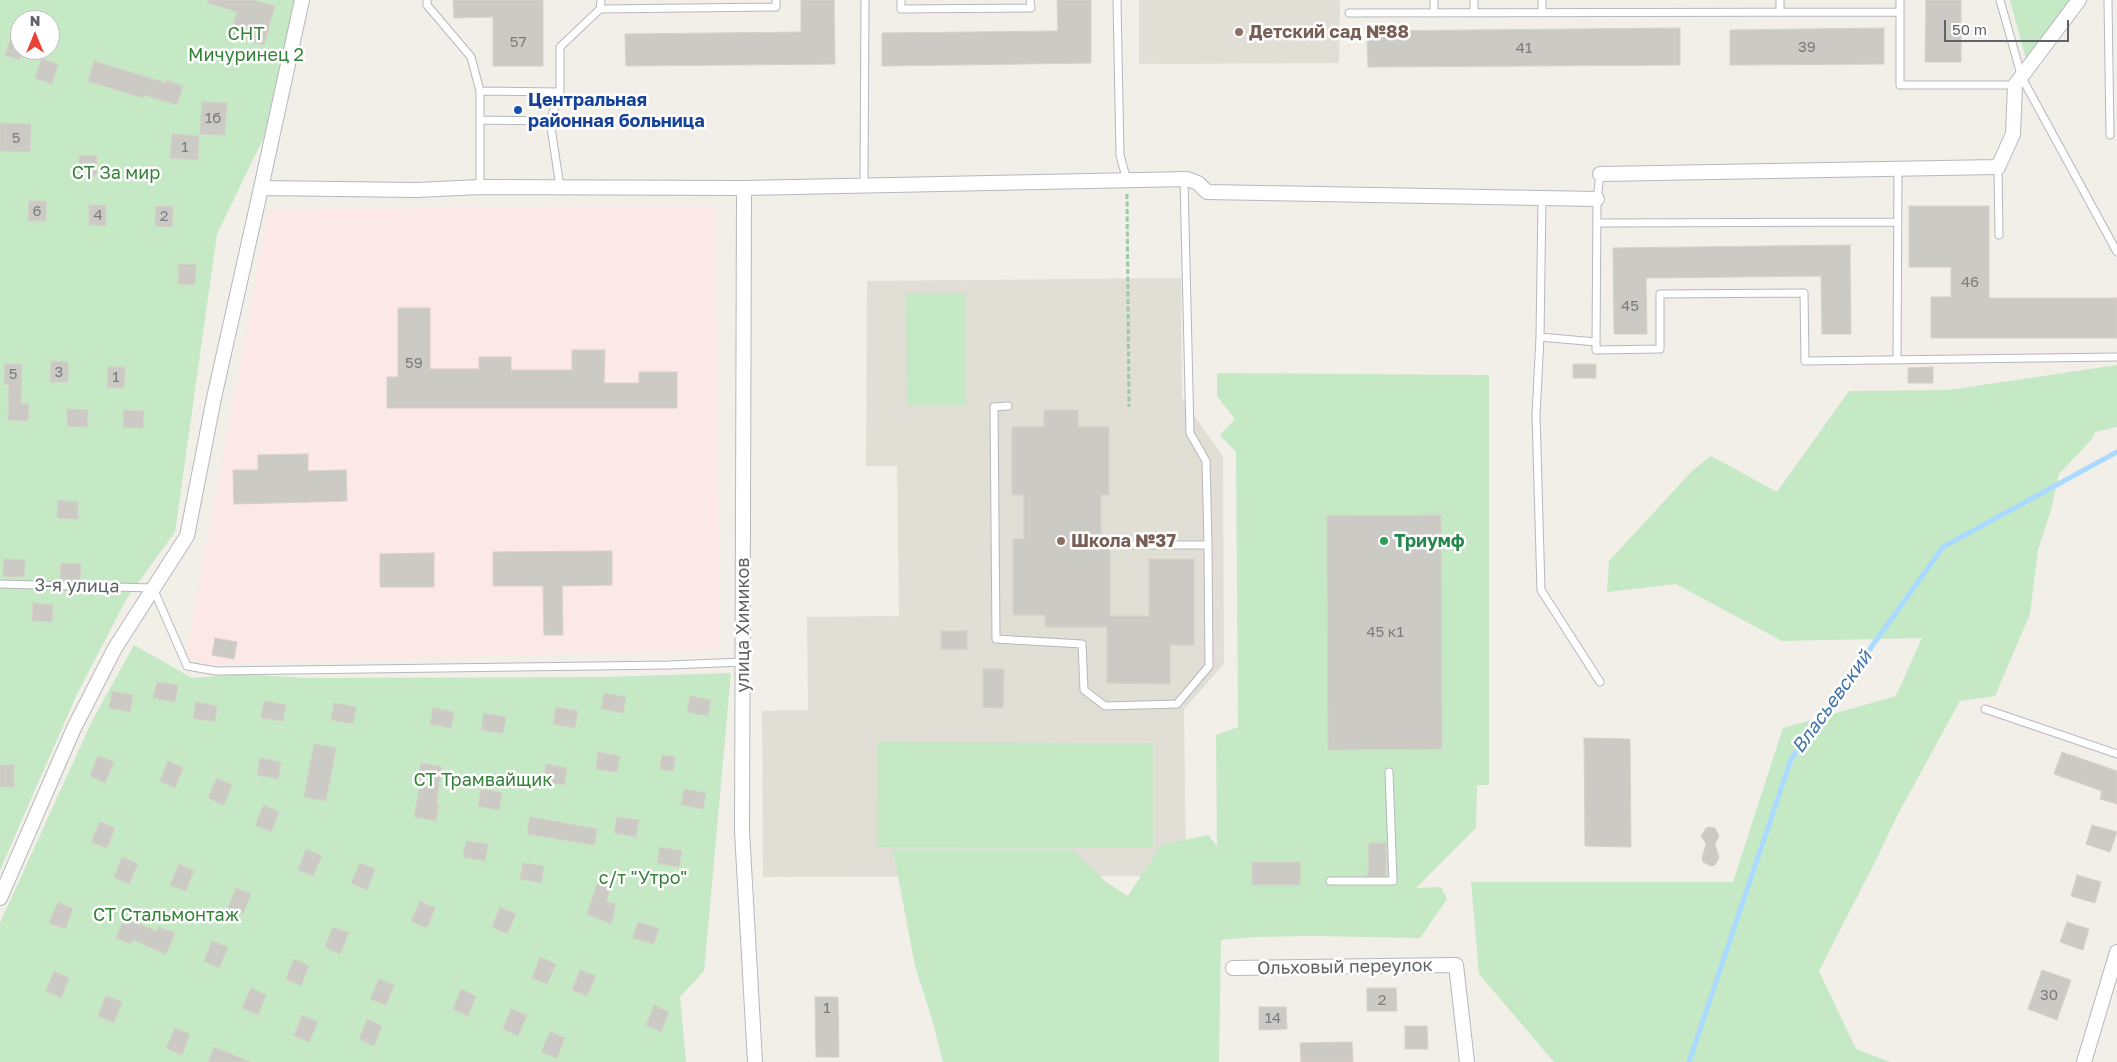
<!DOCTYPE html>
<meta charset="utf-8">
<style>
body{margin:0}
#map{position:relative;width:2117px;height:1062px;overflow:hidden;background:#f1efe8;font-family:"Golos Text",sans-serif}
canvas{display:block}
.north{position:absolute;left:10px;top:10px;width:50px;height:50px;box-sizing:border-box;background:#fff;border:1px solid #bfc1c3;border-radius:50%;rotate:0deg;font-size:14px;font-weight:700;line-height:20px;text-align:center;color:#5f6368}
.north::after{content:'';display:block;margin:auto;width:18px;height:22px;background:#ea4335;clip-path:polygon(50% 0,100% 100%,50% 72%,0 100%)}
.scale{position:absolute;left:1944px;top:20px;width:125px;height:22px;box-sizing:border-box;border:2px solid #5f6368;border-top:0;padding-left:6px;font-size:15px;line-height:18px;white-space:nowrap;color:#5f6368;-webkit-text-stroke:4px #fff;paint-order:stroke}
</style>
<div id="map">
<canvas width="2117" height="1062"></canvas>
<div class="north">N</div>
<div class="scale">50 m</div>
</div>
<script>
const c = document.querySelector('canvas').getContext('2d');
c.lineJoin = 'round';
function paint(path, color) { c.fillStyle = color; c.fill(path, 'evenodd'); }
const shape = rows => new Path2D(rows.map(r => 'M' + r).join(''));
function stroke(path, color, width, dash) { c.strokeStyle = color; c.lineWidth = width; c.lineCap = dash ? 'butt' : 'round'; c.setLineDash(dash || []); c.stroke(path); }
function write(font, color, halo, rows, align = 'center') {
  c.font = font + ' "Golos Text",sans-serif'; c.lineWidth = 5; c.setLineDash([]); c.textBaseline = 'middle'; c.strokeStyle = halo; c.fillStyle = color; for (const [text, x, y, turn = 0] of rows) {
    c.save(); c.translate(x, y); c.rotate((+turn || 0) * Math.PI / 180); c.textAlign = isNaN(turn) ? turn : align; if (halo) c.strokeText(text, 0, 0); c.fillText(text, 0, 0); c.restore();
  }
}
const education = shape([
 [1139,0,1340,0,1339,63,1139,64],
 [1181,278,1182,398,1223,457,1224,664,1184,709,1186,876,763,877,762,711,808,710,807,617,899,616,897,466,866,466,867,281]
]);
const medical = shape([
 [715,207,720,650,205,664,191,660,187,648,269,209]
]);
const green = shape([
 [0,0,299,0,281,102,217,234,175,532,127,598,77,694,0,870],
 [20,20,50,20,50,50,20,50],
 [2010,0,2071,0,2026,59],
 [906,293,966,293,966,405,907,406],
 [2117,365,2117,427,2095,432,2092,439,2059,474,2051,510,2038,550,2030,614,1995,696,1960,701,1898,814,1876,860,1819,971,1856,1049,1890,1062,1554,1062,1479,974,1471,882,1733,882,1783,728,1896,696,1922,638,1782,641,1676,584,1607,592,1609,561,1692,471,1711,456,1777,492,1849,391,1949,390],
 [1217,373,1489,375,1489,785,1477,785,1476,828,1416,888,1441,887,1447,899,1420,938,1312,936,1253,937,1221,940,1219,1062,943,1062,932,1019,915,966,893,850,1072,850,1106,882,1128,896,1161,845,1208,835,1217,846,1216,735,1238,727,1236,452,1220,435,1235,419,1217,396],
 [134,645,192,678,242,674,308,678,600,677,731,673,704,971,680,997,686,1062,0,1062,0,923,92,721],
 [878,742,1153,743,1153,848,877,847]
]);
const stream = shape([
 [1689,1062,1791,759,1943,547,2117,452]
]);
const building = shape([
 [208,0,253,0,275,6,264,45,230,37,237,12,208,3,208,0],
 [453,0,543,0,543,66,493,66,493,17,454,18,453,0],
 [801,0,834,0,835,64,626,66,625,34,801,32,801,0],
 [1057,0,1091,0,1091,63,882,66,882,33,1058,31,1057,0],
 [1926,0,1961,0,1961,62,1925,62,1926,0],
 [18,19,20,19,20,60,5,55,18,19],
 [1680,28,1680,65,1368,67,1367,31,1680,28],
 [1884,28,1884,64,1730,65,1730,30,1884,28],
 [42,59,58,64,52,84,35,78,42,59],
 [94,61,166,83,167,80,183,86,177,105,144,95,143,98,88,81,94,61],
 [202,102,227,103,225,135,200,134,202,102],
 [0,123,31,124,30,152,0,151,0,123],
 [172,134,199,136,198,160,170,158,172,134],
 [79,155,97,156,96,176,79,176,79,155],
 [29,201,46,201,46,221,28,221,29,201],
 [89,205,106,205,106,226,89,225,89,205],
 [156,206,173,206,172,227,155,226,156,206],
 [1909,206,1989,206,1989,298,2117,298,2117,338,1931,338,1931,297,1951,297,1951,267,1909,267,1909,206],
 [1850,245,1851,334,1822,334,1821,276,1646,278,1647,334,1614,334,1613,248,1850,245],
 [178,264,196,264,195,285,178,284,178,264],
 [398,308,430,308,430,369,479,369,479,357,511,357,511,370,572,370,572,350,605,350,604,383,639,383,639,372,677,372,677,408,387,408,387,377,398,377,398,308],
 [51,361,68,362,68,382,50,382,51,361],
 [5,364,22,364,21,403,29,404,28,421,8,420,9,385,4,384,5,364],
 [1573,364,1596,364,1596,378,1573,378,1573,364],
 [108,367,125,367,124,388,107,387,108,367],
 [1933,367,1933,383,1908,383,1908,368,1933,367],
 [67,409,88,410,87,427,67,426,67,409],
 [124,410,144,411,143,428,123,427,124,410],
 [1044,410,1078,410,1078,427,1109,427,1109,495,1101,495,1101,539,1110,539,1110,616,1149,616,1149,559,1194,559,1194,645,1170,645,1170,684,1107,683,1107,627,1045,627,1045,615,1013,615,1013,539,1024,539,1024,495,1012,495,1012,427,1044,427,1044,410],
 [308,454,308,471,346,470,347,501,234,504,233,470,258,470,258,455,308,454],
 [58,500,78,502,78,519,57,518,58,500],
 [1441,515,1442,749,1328,750,1327,516,1441,515],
 [612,551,612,585,562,586,563,635,544,635,543,586,493,586,493,552,612,551],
 [434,553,434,587,380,587,380,554,434,553],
 [4,559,25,560,24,577,3,576,4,559],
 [61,563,81,564,80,581,60,580,61,563],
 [33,603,53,605,52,622,32,621,33,603],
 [941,631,967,631,967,649,941,649,941,631],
 [215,638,237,642,234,659,212,655,215,638],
 [983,669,1004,669,1003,708,983,707,983,669],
 [157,682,178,685,175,702,153,698,157,682],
 [112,691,133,695,130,712,109,708,112,691],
 [604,693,626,697,623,713,601,709,604,693],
 [690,696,711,700,708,716,687,712,690,696],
 [264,701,286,705,283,721,261,718,264,701],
 [196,702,217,706,215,722,193,718,196,702],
 [334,703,356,707,353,724,331,720,334,703],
 [556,707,578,711,575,728,553,724,556,707],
 [433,708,454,712,451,728,430,724,433,708],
 [484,713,506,717,503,733,481,730,484,713],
 [1584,738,1630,739,1631,847,1585,846,1584,738],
 [314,744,336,748,326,801,304,797,314,744],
 [598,752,620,756,617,772,596,769,598,752],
 [2062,752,2117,771,2117,804,2100,799,2102,791,2054,774,2062,752],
 [662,755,675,757,673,771,660,769,662,755],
 [98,756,114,762,105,783,90,776,98,756],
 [260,758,281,762,278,779,257,775,260,758],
 [168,761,183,768,175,788,160,781,168,761],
 [421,763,442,767,436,804,439,805,436,821,414,817,421,780,418,779,421,763],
 [546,764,567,768,564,785,543,781,546,764],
 [0,765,14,765,14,787,0,787,0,765],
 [217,778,232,785,224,805,208,798,217,778],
 [481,789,502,793,499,810,478,806,481,789],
 [684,789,706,793,703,809,681,805,684,789],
 [264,805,279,812,271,832,255,825,264,805],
 [530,817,597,829,594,845,527,834,530,817],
 [617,817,639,820,636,837,614,833,617,817],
 [100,822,115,828,107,848,91,842,100,822],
 [2092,825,2117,832,2110,852,2086,844,2092,825],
 [1710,827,1715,828,1719,836,1715,844,1719,858,1715,865,1711,866,1703,862,1702,858,1706,844,1701,836,1706,828,1710,827],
 [466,841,488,844,485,861,463,857,466,841],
 [1369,843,1386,843,1386,876,1368,876,1369,843],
 [660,847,682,851,679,867,657,863,660,847],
 [306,849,322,856,313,876,298,870,306,849],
 [122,857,138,864,129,884,114,877,122,857],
 [1252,862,1300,862,1300,885,1252,885,1252,862],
 [360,863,375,869,367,890,351,883,360,863],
 [523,863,544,866,541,883,520,879,523,863],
 [179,864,194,871,186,891,170,885,179,864],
 [601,872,614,875,606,902,616,904,611,924,587,914,601,872],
 [2077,875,2101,882,2095,903,2071,896,2077,875],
 [236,888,251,894,243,914,228,908,236,888],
 [420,901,435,908,427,928,411,921,420,901],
 [58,902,73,909,65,929,49,923,58,902],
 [500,907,516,914,507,934,492,927,500,907],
 [124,918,157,931,159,927,175,933,166,954,133,940,131,944,116,938,124,918],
 [638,922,659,928,654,944,633,938,638,922],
 [2067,922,2089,929,2083,950,2060,942,2067,922],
 [333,927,349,933,340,954,325,947,333,927],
 [212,941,228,947,219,968,204,961,212,941],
 [540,957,556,964,547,984,532,978,540,957],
 [294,959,309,966,301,986,286,979,294,959],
 [580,970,596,976,587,996,572,990,580,970],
 [2042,970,2071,980,2057,1020,2028,1009,2042,970],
 [54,971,69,978,61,998,46,991,54,971],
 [379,979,394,985,386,1005,370,999,379,979],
 [251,988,266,995,258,1015,242,1008,251,988],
 [1367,988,1396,988,1397,1011,1367,1011,1367,988],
 [461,989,476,996,468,1016,453,1009,461,989],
 [106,996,122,1002,114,1023,98,1016,106,996],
 [815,997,838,997,839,1057,816,1057,815,997],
 [654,1005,669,1012,661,1032,646,1025,654,1005],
 [1259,1007,1286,1007,1287,1029,1259,1030,1259,1007],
 [511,1009,527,1015,518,1036,503,1029,511,1009],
 [302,1015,318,1022,309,1042,294,1036,302,1015],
 [367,1019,382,1026,374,1046,359,1039,367,1019],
 [1405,1026,1427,1026,1428,1049,1405,1049,1405,1026],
 [175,1028,190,1034,182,1055,166,1048,175,1028],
 [550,1032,565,1038,557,1058,541,1052,550,1032],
 [1352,1042,1353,1062,1301,1062,1300,1043,1352,1042],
 [214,1047,250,1062,208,1062,214,1047]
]);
const path = shape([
 [1127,194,1129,407]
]);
const lane = shape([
 [427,0,427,5,471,57,480,91,480,187],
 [901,0,901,9,1031,8,1030,0],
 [1117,0,1120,155,1127,181],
 [1434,0,1434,13],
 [1474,0,1474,13],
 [1542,0,1542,13],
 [1780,0,1780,12],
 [1900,0,1900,85,2015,85],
 [2000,0,2022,78,2117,252],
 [2108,0,2110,135],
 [600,9,601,0],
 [1349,13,1900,12],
 [480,91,560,92],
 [480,120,550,121],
 [1998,167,1999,235],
 [1600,174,1597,199,1596,350,1660,349,1660,294,1804,293,1805,361,2117,357],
 [1184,180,1190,433,1206,461,1208,545],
 [864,185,865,0],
 [560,187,550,121,560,92,560,47,600,9,776,7,776,0],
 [1542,198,1540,337,1536,415,1541,590,1600,682],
 [1597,223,1897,222],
 [1540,337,1596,342],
 [1897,360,1898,168],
 [1008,406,994,407,996,639,1082,644,1084,690,1105,706,1177,704,1209,666,1208,545,1129,545],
 [0,584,153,588,187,666,216,671,669,665,743,662],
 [1985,709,2117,754],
 [1330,881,1393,881,1389,772]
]);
const street = shape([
 [302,0,261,188,416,190,480,187,744,188,1187,179,1198,183,1207,192,1597,199],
 [1600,174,1998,167,2013,134,2015,85,2079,0],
 [744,188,742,831,755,1062],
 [0,898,74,728,115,648,187,536,214,398,261,188],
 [1233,968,1456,965,1467,1062],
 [2084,1062,2117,952]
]);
const markers = [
 [1239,32,5,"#8d6e63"],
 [518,110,5,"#1a4fb4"],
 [1061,541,5,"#8d6e63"],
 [1384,541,5,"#2e9e5b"]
];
const numberNames = [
 ["57",518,42],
 ["39",1807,47],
 ["41",1524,48],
 ["1б",213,118],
 ["5",16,138],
 ["1",185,147],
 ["6",37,211],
 ["4",98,215],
 ["2",164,216],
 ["46",1970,282],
 ["45",1630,306],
 ["59",414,363],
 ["3",59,372],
 ["5",13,374],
 ["1",116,377],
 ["45 к1",1385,632],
 ["30",2049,995],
 ["2",1382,1000],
 ["1",827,1008],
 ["14",1273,1018]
];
const educationNames = [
 ["Детский сад №88",1249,32],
 ["Школа №37",1071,541]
];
const parkNames = [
 ["СНТ",246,34],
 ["Мичуринец 2",246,55],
 ["СТ За мир",116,173],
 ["СТ Трамвайщик",483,780],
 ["с/т \"Утро\"",643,878],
 ["СТ Стальмонтаж",166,915]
];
const transitNames = [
 ["Центральная",528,100],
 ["районная больница",528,121]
];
const leisureNames = [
 ["Триумф",1394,541]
];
const streetNames = [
 ["3-я улица",77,586,1],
 ["улица Химиков",743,625,-90],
 ["Ольховый переулок",1345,967,-1]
];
const waterNames = [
 ["Власьевский",1832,702,-54]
];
paint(education, '#e1ded6');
paint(medical, '#fce8e6');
paint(green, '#c5e8c5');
stroke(stream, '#aadaff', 5);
paint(building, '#cccac5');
stroke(building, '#d6d1c6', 1);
stroke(lane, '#b5b8bc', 9);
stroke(street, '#b5b8bc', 16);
stroke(path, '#9cc7a9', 3, [5, 2.5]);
stroke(lane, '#fff', 7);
stroke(street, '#fff', 14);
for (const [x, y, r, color] of markers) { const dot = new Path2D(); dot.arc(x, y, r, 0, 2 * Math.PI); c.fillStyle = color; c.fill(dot); stroke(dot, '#fff', 2); }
write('15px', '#7a7d7f', null, numberNames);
write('bold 18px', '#785e54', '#fff', educationNames, 'left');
write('18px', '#348238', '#fff', parkNames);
write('bold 18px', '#164399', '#fff', transitNames, 'left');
write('bold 18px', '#27864d', '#fff', leisureNames, 'left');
write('18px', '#5f6368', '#fff', streetNames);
write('italic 19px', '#4174aa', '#fff', waterNames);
</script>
